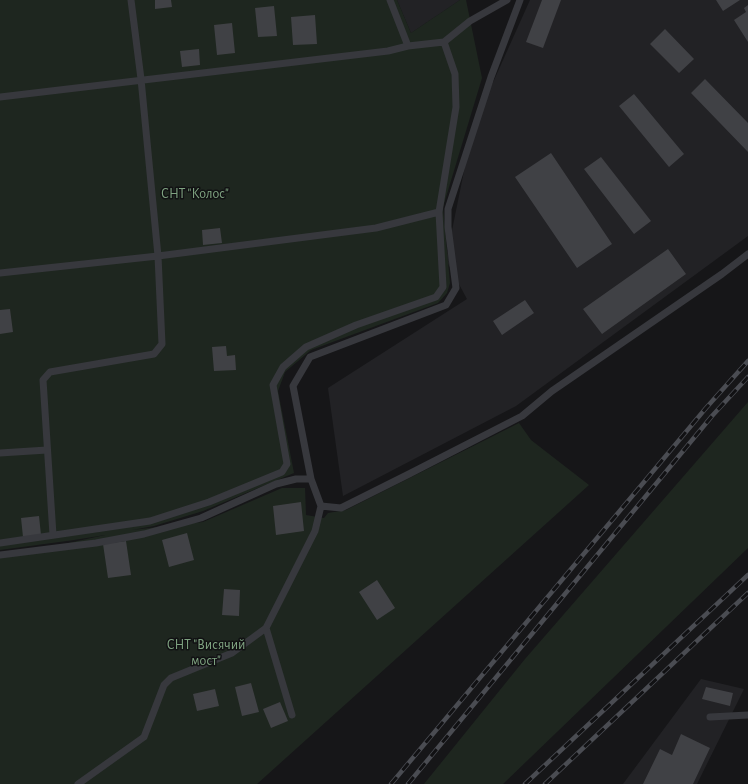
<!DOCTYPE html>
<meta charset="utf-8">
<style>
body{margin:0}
canvas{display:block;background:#161618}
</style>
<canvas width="748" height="784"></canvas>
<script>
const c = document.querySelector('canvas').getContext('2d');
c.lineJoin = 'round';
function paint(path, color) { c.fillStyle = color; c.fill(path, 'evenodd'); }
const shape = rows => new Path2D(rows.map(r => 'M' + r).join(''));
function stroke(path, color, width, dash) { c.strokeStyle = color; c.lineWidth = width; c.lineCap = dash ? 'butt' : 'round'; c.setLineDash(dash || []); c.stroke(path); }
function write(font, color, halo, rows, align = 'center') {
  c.font = font + ' "Alegreya Sans",sans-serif'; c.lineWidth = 3; c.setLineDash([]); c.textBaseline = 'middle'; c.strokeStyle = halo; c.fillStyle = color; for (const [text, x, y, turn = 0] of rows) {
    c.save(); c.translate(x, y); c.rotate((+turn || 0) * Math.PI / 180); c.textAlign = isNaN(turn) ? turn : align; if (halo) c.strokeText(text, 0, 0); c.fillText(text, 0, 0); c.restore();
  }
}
const built = shape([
 [397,0,460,0,411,33],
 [530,0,748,0,748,236,516,406,343,496,328,388,467,299,446,260,473,127],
 [701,679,744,689,697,784,623,784]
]);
const green = shape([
 [0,0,397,0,411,33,460,0,466,0,482,78,443,207,450,283,447,293,438,303,311,350,285,372,278,391,294,473,203,511,154,526,132,530,203,522,282,488,305,488,306,515,324,518,328,513,346,510,519,423,531,440,589,485,257,784,0,784,0,558,105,535,74,540,0,550],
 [748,402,748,548,503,784,424,784,525,659]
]);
const building = shape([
 [155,0,171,0,172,7,155,9],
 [542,0,561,0,543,48,526,42],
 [716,0,740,0,723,11],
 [748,5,748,42,734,20,746,12,744,8],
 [274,6,277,36,258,37,255,8],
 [315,15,317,44,293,45,291,17],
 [232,23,235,53,217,55,214,25],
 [665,29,694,59,679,73,650,44],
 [199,49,200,65,182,67,180,51],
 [705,79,748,123,748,152,691,93],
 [634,94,684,154,669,167,619,106],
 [551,153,612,244,577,268,515,177],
 [601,157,651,221,634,234,584,169],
 [220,228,222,243,203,245,202,230],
 [668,249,686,274,602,334,583,309],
 [525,300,534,313,502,335,493,321],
 [10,309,13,332,0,334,0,310],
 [226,346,227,356,235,355,236,370,214,371,212,347],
 [301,502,304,531,276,535,273,506],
 [39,516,41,535,23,537,21,518],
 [187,533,194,560,169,567,162,540],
 [126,541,131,575,108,578,103,544],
 [377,580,395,608,377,620,359,592],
 [224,589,240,590,239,616,222,615],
 [251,683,259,712,242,716,235,687],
 [706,687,733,693,730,706,702,699],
 [215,689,219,706,197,711,193,694],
 [280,702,288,721,271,728,263,709],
 [681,734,710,748,693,784,643,784,660,749,672,755]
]);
const service = shape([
 [390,0,408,46],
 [0,97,388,51,408,46,444,42,470,21,507,0],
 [0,273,158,256,376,228,439,212],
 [0,453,47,450],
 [321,506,341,508,409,474,522,416,552,391,722,274,748,254],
 [53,535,43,380,50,372,154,354,162,344,158,256,141,79,131,0],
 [0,543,150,521,209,502,282,472,287,464,273,385,283,367,306,347,356,325,436,297,443,287,439,212,456,107,455,74,444,42],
 [0,555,96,543,144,534,201,518,276,484,296,479,311,479],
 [266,628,292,715],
 [710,717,748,715],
 [78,784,144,737,164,685,171,678,232,653,266,628,315,531,321,506,311,479,293,386,310,357,446,305,456,288,448,227,448,209,491,77,520,0]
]);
const rail = shape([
 [391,784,706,408,748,361],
 [408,784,712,416,748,377],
 [525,784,748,575],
 [545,784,748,593]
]);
const parkNames = [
 ["СНТ \"Колос\"",195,194],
 ["СНТ \"Висячий",206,645],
 ["мост\"",206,661]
];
paint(built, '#222225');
paint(green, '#1e261f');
paint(building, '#404145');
stroke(service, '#37383d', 7);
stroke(rail, '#4a4c52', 4.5);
stroke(rail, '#111113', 3, [9]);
write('14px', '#7fa381', '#111113', parkNames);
</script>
